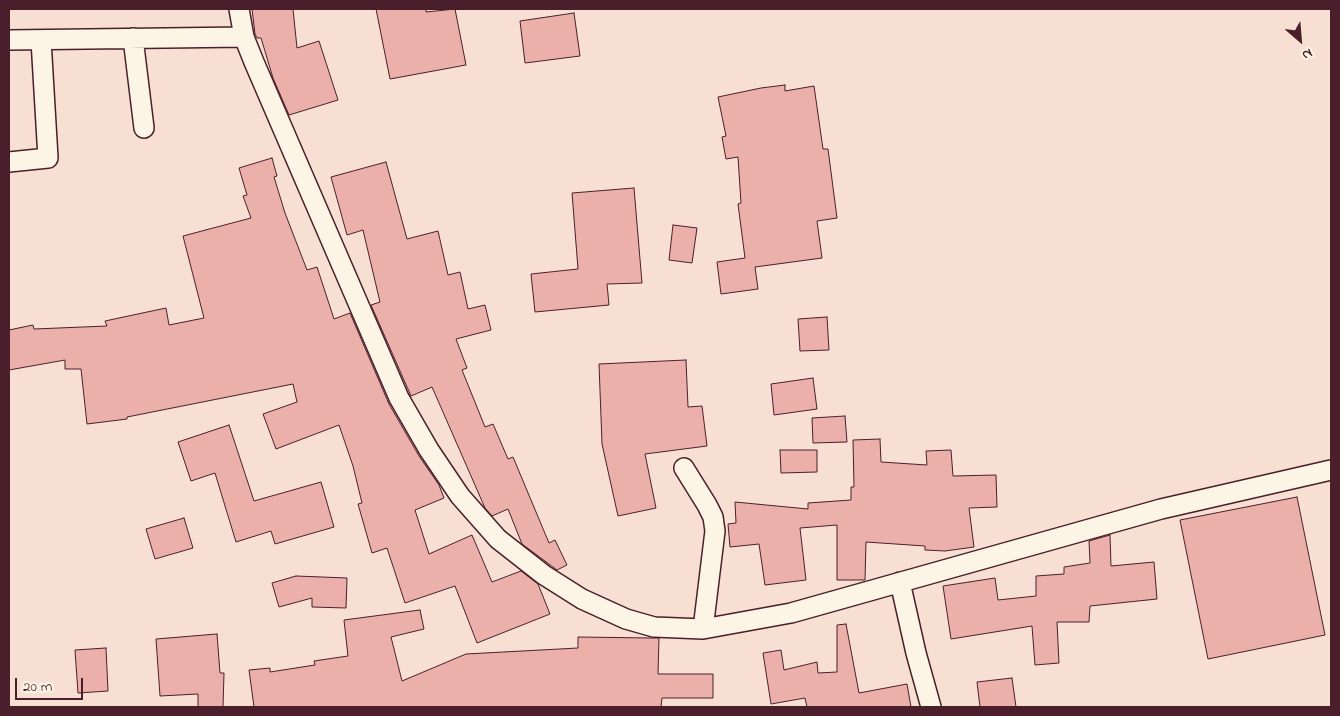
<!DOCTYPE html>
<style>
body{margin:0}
#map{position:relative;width:1340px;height:716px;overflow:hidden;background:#f7e0d3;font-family:"Indie Flower",sans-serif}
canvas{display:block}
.frame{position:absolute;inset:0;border:10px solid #4a1f2b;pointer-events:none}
.north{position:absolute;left:1275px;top:15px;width:50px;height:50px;-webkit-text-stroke:4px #fcf5e5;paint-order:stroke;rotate:153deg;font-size:14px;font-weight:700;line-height:20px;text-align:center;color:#4a1f2b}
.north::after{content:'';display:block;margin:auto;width:18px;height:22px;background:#4a1f2b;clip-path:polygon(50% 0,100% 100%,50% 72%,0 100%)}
.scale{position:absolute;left:15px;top:678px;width:68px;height:22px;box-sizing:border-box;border:2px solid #4a1f2b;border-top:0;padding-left:6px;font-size:15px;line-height:18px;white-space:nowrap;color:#4a1f2b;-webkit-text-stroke:4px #fcf5e5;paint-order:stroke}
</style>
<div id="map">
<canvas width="1340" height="716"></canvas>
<div class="frame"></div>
<div class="north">N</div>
<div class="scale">20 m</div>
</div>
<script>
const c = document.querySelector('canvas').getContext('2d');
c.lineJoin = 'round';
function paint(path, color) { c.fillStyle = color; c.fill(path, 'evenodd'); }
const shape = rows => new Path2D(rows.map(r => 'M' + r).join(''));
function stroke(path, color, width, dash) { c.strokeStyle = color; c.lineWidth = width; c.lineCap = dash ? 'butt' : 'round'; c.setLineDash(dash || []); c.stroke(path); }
const building = shape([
 [252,9,293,9,297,48,319,41,338,100,289,115,273,78,261,38,257,38,255,34,252,9],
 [376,9,426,9,426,12,455,9,466,65,390,79,376,9],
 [574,13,580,56,525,63,520,21,574,13],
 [785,85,785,91,814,86,823,149,828,149,837,218,817,221,822,258,755,267,758,289,721,294,717,262,745,258,738,204,741,203,738,157,726,159,722,137,726,136,718,97,761,88,785,85],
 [272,158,277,176,274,177,285,213,307,270,317,267,334,319,350,313,389,404,419,456,439,485,444,498,415,510,429,554,472,535,492,582,521,571,538,584,550,614,477,643,455,586,405,603,387,548,372,553,358,504,362,503,353,466,339,425,276,449,263,414,297,402,293,384,127,417,127,419,87,424,81,369,65,369,65,360,9,370,9,330,33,325,34,329,107,326,105,321,166,308,169,325,204,318,183,236,251,218,243,196,247,195,239,168,272,158],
 [386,162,407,239,438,231,448,275,460,272,468,309,485,305,491,330,456,339,467,368,462,370,485,427,493,424,508,459,513,457,549,543,555,540,567,565,557,570,522,544,508,509,492,516,485,508,432,387,411,396,371,305,380,302,363,230,347,235,331,177,386,162],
 [634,188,642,283,607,284,609,305,535,312,531,274,578,269,572,193,634,188],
 [673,225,697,228,692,263,669,260,673,225],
 [827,317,829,350,800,351,798,319,827,317],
 [686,360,688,407,702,406,707,446,645,454,656,508,618,516,602,444,599,364,686,360],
 [813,378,817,409,774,415,771,384,813,378],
 [845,416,847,442,813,443,812,418,845,416],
 [229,425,254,501,321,482,334,527,275,544,271,531,236,542,215,473,191,481,178,442,229,425],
 [880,439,881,462,927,465,926,451,951,450,953,476,996,475,997,507,969,508,974,547,945,551,925,550,925,546,866,542,865,580,837,580,837,525,800,528,806,580,765,585,759,544,730,547,728,524,736,523,735,502,808,509,808,503,851,500,851,487,854,487,853,440,880,439],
 [780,450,817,450,817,472,781,473,780,450],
 [1297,497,1325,635,1208,659,1180,520,1297,497],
 [184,518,193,548,155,559,146,529,184,518],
 [1110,535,1111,566,1154,562,1157,599,1090,606,1089,622,1057,622,1059,663,1035,665,1032,626,951,639,943,586,995,578,998,600,1036,596,1036,576,1064,574,1064,567,1090,563,1089,541,1110,535],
 [296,576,347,578,346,608,312,607,312,598,279,607,272,583,296,576],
 [420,610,424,629,391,637,402,681,466,654,578,648,578,637,652,638,659,638,658,674,713,674,713,698,662,698,661,707,254,707,249,670,270,668,270,672,315,665,314,661,348,656,344,620,420,610],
 [846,624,859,693,907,684,911,707,807,707,805,698,771,704,763,653,781,650,784,670,817,662,818,673,837,672,837,625,846,624],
 [217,634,220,673,224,673,223,707,198,707,198,694,160,696,156,639,217,634],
 [106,648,108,691,78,693,75,650,106,648],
 [1012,678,1016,707,980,707,977,682,1012,678]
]);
const minor = shape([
 [239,9,244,37,254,62,399,398,429,450,460,496,498,539,544,575,582,599,626,619,654,627,703,629,791,613,1161,509,1331,470],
 [133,38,144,128],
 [9,40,244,37],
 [9,162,48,158,41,40],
 [684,468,707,505,713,517,715,531,703,629],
 [900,582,916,653,931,707]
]);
paint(building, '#ebb0aa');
stroke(building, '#4a1f2b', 1);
stroke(minor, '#4a1f2b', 22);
stroke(minor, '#fcf5e5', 19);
</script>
